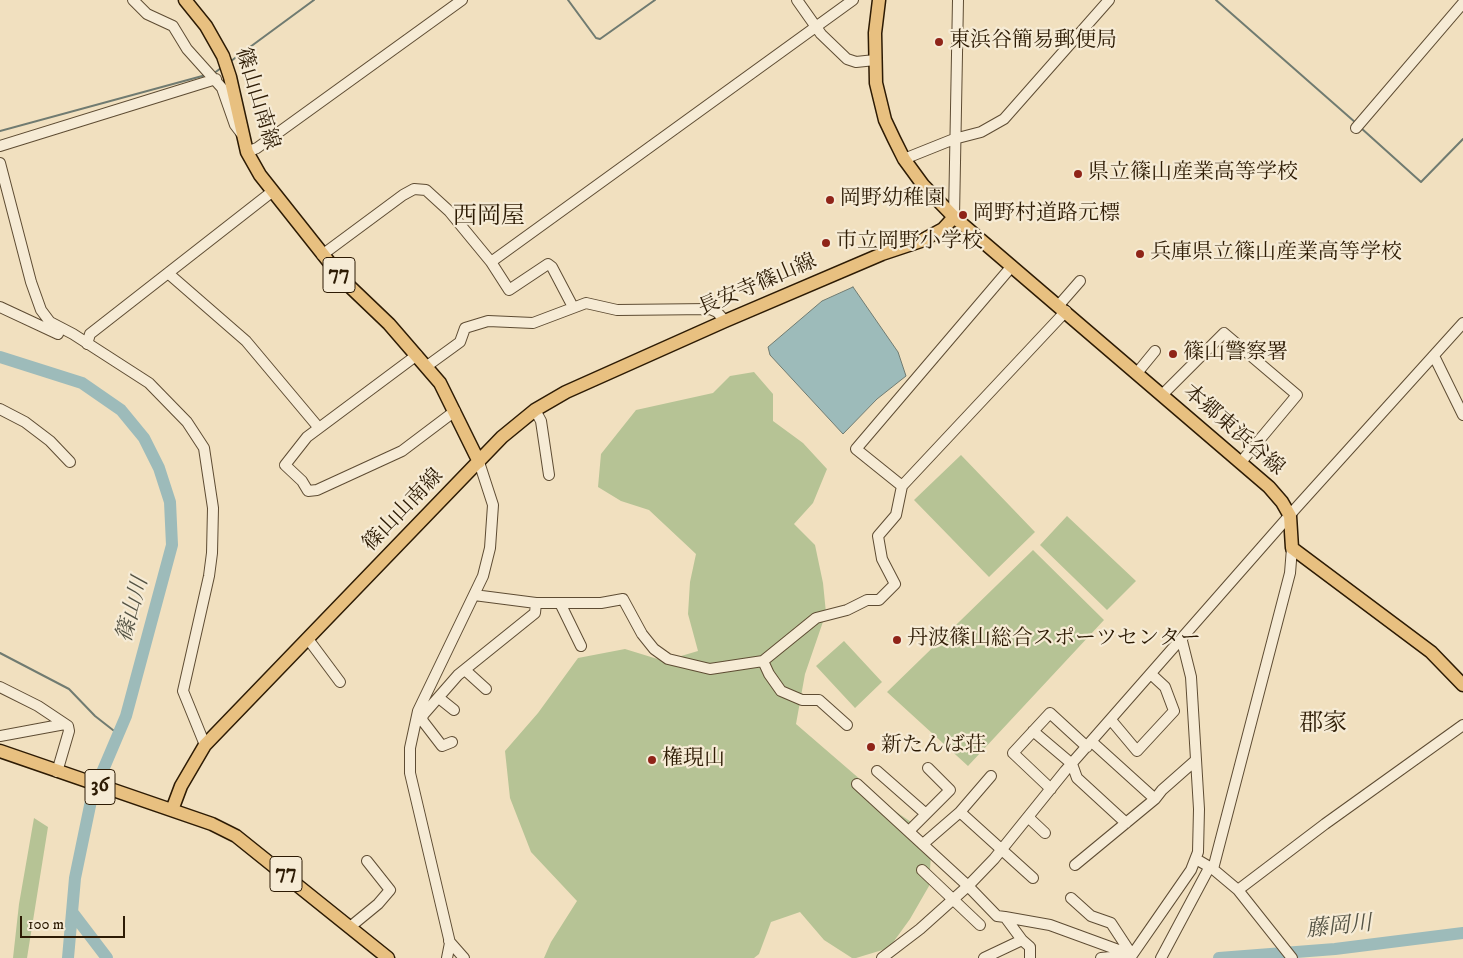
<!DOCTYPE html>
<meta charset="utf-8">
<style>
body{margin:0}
#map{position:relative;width:1463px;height:958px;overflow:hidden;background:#f1e0bf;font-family:"IM FELL DW Pica",serif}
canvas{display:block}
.scale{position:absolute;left:20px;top:916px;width:105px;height:22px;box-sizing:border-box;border:2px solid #2d1b04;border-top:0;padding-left:6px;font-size:15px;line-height:18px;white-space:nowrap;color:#2d1b04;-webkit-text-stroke:4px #f6ebd5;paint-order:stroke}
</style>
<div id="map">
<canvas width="1463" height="958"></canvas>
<div class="scale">100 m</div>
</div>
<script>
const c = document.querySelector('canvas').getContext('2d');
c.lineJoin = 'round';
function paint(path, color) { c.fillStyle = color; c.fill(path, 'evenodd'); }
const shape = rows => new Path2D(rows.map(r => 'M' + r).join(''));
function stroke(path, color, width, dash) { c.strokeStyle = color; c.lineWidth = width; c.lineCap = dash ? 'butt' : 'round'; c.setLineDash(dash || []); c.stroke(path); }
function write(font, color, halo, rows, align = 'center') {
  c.font = font + ' "IM FELL DW Pica","Noto Serif JP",serif'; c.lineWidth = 4.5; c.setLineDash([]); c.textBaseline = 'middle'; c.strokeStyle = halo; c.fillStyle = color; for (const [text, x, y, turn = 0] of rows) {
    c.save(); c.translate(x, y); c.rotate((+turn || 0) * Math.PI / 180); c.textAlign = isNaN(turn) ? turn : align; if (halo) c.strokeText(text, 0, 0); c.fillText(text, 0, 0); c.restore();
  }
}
const green = shape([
 [754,372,773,394,773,421,803,443,827,469,813,503,794,524,815,545,823,583,826,613,805,674,796,724,869,787,883,803,911,822,931,854,929,886,910,919,889,948,856,958,852,958,824,940,800,912,771,922,759,954,754,958,544,958,551,942,577,901,531,852,510,798,505,751,538,713,578,658,625,649,664,661,698,651,688,614,690,582,696,554,649,510,621,501,598,487,601,454,636,410,713,393,730,376],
 [961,455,1035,532,989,577,914,500],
 [1067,516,1136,581,1107,610,1040,545],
 [1033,550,1104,620,968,766,887,692],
 [844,641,882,682,855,708,816,666],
 [34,818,48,827,27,958,13,958,19,904]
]);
const water = shape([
 [853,287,898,352,906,376,877,399,843,434,770,355,768,347,822,301,853,287]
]);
const stream = shape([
 [568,0,596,38,600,39,655,0],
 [1216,0,1356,123],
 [231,61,314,0],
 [213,74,221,68],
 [1361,128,1421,182,1463,139],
 [0,131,206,75],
 [0,653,69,689,95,716,118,734]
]);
const river = shape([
 [0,357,82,383,121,410,144,438,159,468,170,502,172,545,126,716,92,796,75,878,68,958],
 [72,912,107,958],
 [1219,958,1335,949,1463,933]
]);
const minor = shape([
 [133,0,147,14,173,26,187,49,222,88,235,125,241,133],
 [797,0,821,34,847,59,856,62,875,60],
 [1356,128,1463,3],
 [0,146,216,79],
 [247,152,257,148,462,0],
 [904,159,954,139,981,132,1004,119,1109,0],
 [0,163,31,282,41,310,50,322,73,334,149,383,187,422,204,448,213,508,212,553,209,576,183,691,205,745],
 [954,217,958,0],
 [322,255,403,195,414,189,426,190,449,211,491,262,509,290,548,264,552,267,573,307],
 [491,262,853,0],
 [169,274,246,341,319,428],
 [1059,305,1080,281],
 [0,307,58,334],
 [87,344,90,334,273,191],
 [417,355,307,437,285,465,302,481,308,491,317,490,402,451,455,411],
 [1434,356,1463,415],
 [427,366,460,342,465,328,488,321,533,323,586,303,617,310,710,309,717,312,725,321],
 [1137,373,1155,351],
 [1162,395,1224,333,1297,395,1241,462],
 [0,409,25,422,50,441,70,462],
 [535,410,541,421,549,475],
 [902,486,856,449,1012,266],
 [474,595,536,603,601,603,623,599,642,634,654,649,668,659,710,669,763,661,816,618,847,610,867,600,879,600,895,584,882,559,878,536,896,515,902,486,1066,311],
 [560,603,581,646],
 [308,639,340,682],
 [763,661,769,674,781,691,802,700,819,700,847,725],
 [465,670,486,689],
 [0,687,38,706,68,726,69,731,57,772],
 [439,698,454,710],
 [418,711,423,715,458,675,535,613,536,603],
 [423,715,422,720,442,746,452,742],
 [1111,720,1137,751,1174,711,1165,687,1152,675],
 [1033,731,1072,764,1077,778,1126,823],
 [0,736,65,724],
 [1092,742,1155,799],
 [877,771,926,814],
 [857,784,968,886,997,916,1005,917,1022,940],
 [1051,789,1013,753,1050,713,1087,747],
 [960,812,991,776],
 [1028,817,1045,833],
 [909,831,950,790,928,768],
 [923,844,960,812,1033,878],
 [1196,859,1213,869,1238,890,1292,958],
 [1075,865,1155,799,1162,790,1196,760],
 [1213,869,1290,573,1292,548],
 [922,870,980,925],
 [1238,890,1325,824,1463,725],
 [1071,898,1091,916,1111,923,1132,955],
 [1005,917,1050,925,1132,955],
 [350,927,378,904,390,890,367,861],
 [449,941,464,958],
 [447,958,450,943,410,773,410,748,418,711,483,576,490,548,493,505,479,462],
 [882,958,920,929,968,886,994,859,1065,771,1296,508,1463,323],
 [984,958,1022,940,1030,947,1030,958],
 [1101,958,1130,955],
 [1130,958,1191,870,1198,852,1199,809,1191,677,1182,641],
 [1161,958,1209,868]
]);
const major = shape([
 [185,0,206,26,223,56,230,77,247,152,260,175,344,281,389,324,440,383,479,462],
 [879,0,875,33,876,83,885,120,894,139,904,159,923,185,954,217,1269,487,1282,502,1290,516,1292,548,1431,652,1463,685],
 [0,751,212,824,236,836,388,958],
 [172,810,181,786,205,745,502,437,535,410,566,392,725,321,882,254,921,241,943,229,954,217]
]);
const markers = [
 [939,42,5,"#8f2418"],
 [1078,174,5,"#8f2418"],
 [830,200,5,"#8f2418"],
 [963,215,5,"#8f2418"],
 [826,243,5,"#8f2418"],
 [1140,254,5,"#8f2418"],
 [1173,354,5,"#8f2418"],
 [897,640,5,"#8f2418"],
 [871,747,5,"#8f2418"],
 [652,760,5,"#8f2418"]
];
const shields = [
 [339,275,32],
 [100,787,30],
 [286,874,32]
];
const shieldNames = [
 ["77",339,275],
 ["36",100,787],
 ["77",286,874]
];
const poiNames = [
 ["東浜谷簡易郵便局",949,42],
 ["県立篠山産業高等学校",1088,174],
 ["岡野幼稚園",840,200],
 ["岡野村道路元標",973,215],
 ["市立岡野小学校",836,243],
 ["兵庫県立篠山産業高等学校",1150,254],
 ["篠山警察署",1183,354],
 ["丹波篠山総合スポーツセンター",907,640],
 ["新たんば荘",881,747],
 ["権現山",662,760]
];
const streetNames = [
 ["篠山山南線",256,99,73],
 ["長安寺篠山線",758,286,-23],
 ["本郷東浜谷線",1233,431,41],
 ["篠山山南線",404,511,-46]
];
const waterNames = [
 ["篠山川",134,610,-75],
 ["藤岡川",1339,928,-6]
];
const quarterNames = [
 ["西岡屋",489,218],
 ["郡家",1323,725]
];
paint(green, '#b6c395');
paint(water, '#9dbbba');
stroke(water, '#707b71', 1);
stroke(stream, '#707b71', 2);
stroke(river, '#9dbbba', 12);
stroke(minor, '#5e4c33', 12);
stroke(major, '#2d1b04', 15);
stroke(minor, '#f6ebd5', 10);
stroke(major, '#e8c080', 12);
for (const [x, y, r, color] of markers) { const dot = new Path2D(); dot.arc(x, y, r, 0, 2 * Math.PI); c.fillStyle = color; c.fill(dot); stroke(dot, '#f6ebd5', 2); }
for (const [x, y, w] of shields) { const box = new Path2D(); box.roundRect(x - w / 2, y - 17.5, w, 35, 4); c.fillStyle = '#f6ebd5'; c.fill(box); stroke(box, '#2d1b04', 1); }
write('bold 20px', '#2d1b04', null, shieldNames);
write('21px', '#2d1b04', '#f6ebd5', poiNames, 'left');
write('21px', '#2d1b04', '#f6ebd5', streetNames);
write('italic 22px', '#545344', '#f6ebd5', waterNames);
write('24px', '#2d1b04', '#f6ebd5', quarterNames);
</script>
